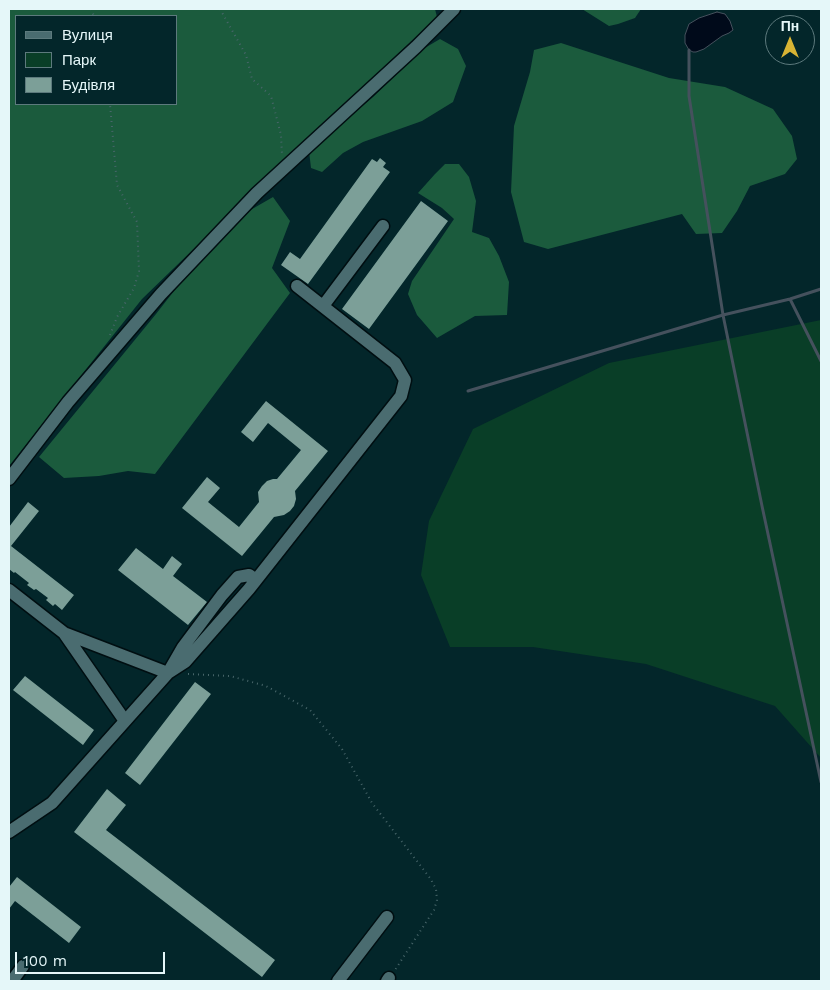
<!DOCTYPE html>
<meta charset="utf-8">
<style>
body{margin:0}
#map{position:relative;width:830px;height:990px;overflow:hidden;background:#03262a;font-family:"Work Sans",sans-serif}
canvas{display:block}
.frame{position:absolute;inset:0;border:10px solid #e5f7f9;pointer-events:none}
.legend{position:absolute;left:15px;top:15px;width:162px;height:90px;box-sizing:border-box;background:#03262a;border:1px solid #5d7a7d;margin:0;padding:6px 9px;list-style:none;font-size:15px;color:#e5f7f9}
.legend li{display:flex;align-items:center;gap:10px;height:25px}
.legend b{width:25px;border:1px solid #5d7a7d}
.north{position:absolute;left:765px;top:15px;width:50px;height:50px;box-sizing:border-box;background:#03262a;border:1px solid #5d7a7d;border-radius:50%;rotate:0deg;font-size:14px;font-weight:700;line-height:20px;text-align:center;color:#e5f7f9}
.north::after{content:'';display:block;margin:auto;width:18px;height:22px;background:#d8b434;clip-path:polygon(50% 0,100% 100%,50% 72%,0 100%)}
.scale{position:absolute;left:15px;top:952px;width:150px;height:22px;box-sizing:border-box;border:2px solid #e5f7f9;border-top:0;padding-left:6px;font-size:15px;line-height:18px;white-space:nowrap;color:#e5f7f9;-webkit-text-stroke:4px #03262a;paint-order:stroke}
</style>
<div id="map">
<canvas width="830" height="990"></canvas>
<div class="frame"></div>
<ul class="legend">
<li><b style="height:6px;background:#4a6c70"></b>Вулиця</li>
<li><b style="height:14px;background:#093e27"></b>Парк</li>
<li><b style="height:14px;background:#7c9f98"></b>Будівля</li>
</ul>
<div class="north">Пн</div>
<div class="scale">100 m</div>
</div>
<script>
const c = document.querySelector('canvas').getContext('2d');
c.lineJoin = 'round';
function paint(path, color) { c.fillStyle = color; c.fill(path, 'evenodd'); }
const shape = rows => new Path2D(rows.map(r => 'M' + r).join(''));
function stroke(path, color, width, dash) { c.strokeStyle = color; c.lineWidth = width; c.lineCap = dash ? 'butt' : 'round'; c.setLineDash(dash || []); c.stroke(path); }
const green = shape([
 [821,320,821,758,775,706,646,664,533,647,450,647,421,575,429,521,473,429,609,363]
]);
const forest = shape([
 [9,9,435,9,437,17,301,145,142,299,9,466],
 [16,16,176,16,176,104,16,104],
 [582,9,641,9,635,18,618,24,609,26],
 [440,39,458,49,466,66,453,102,422,121,363,142,343,153,322,172,311,168,309,151,373,97,423,49],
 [561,43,669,78,725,87,773,109,792,136,797,159,785,174,750,186,737,211,722,233,696,234,682,214,548,249,524,242,511,192,514,126,530,72,534,50],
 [445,164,459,164,469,177,476,201,472,232,489,238,499,256,509,282,507,315,475,316,437,338,417,315,408,294,412,281,454,219,442,208,418,193,435,174],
 [273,197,290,221,272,268,290,293,155,474,128,471,99,476,64,478,39,457,156,314,198,260,240,216]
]);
const water = shape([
 [717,12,725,14,730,21,733,30,729,33,722,36,704,49,696,52,693,52,689,50,685,43,685,35,689,24,699,18,717,12]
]);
const stream = shape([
 [689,50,689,96,723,315,762,506,821,782],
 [790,299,821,361],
 [468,391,723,315,790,299,821,289]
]);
const building = shape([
 [380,158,386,163,383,167,390,172,308,284,281,265,290,252,300,259,372,159,377,162],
 [421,201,448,221,369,329,342,309],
 [266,401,328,451,295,491,296,499,294,506,290,511,284,515,274,517,242,556,182,508,207,477,220,488,208,502,239,527,259,502,258,492,262,486,267,481,273,479,277,479,301,450,268,423,253,442,241,432],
 [28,502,39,511,11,546,74,595,62,610,55,604,53,606,46,600,48,598,36,589,34,590,27,585,29,583,15,572,14,573,9,569,9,527],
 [136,548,163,569,172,556,182,564,173,576,207,602,188,625,118,570],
 [25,676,94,730,83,745,13,690],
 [195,682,211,694,140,785,125,773],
 [107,789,126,805,106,830,275,960,262,977,74,832],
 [17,877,81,927,69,943,15,901,9,909,9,887]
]);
const path = shape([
 [91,9,94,16],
 [220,9,246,55,252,79,271,96,281,135,282,155],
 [110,335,117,317,134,288,139,271,137,222,117,185,110,104],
 [188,674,230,676,266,686,310,710,342,749,372,803,430,878,436,889,437,900,434,910,395,970]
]);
const minor = shape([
 [323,306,383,226],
 [9,479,68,402,161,294,257,193,416,47,454,9],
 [9,590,64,633,168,673,185,662,249,589,401,396,405,380,395,363,297,286],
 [64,633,125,721],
 [9,832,52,803,168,673,183,647,222,595,238,577,249,575,256,580],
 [12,981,23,966],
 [338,981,387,917],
 [387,981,389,978]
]);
paint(green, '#093e27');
paint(forest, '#1b5b3d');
paint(water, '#000a1a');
stroke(water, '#45515d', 1);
stroke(stream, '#45515d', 3);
paint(building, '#7c9f98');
stroke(minor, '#000e11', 15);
stroke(path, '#48666a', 2, [1, 4]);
stroke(minor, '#4a6c70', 12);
</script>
